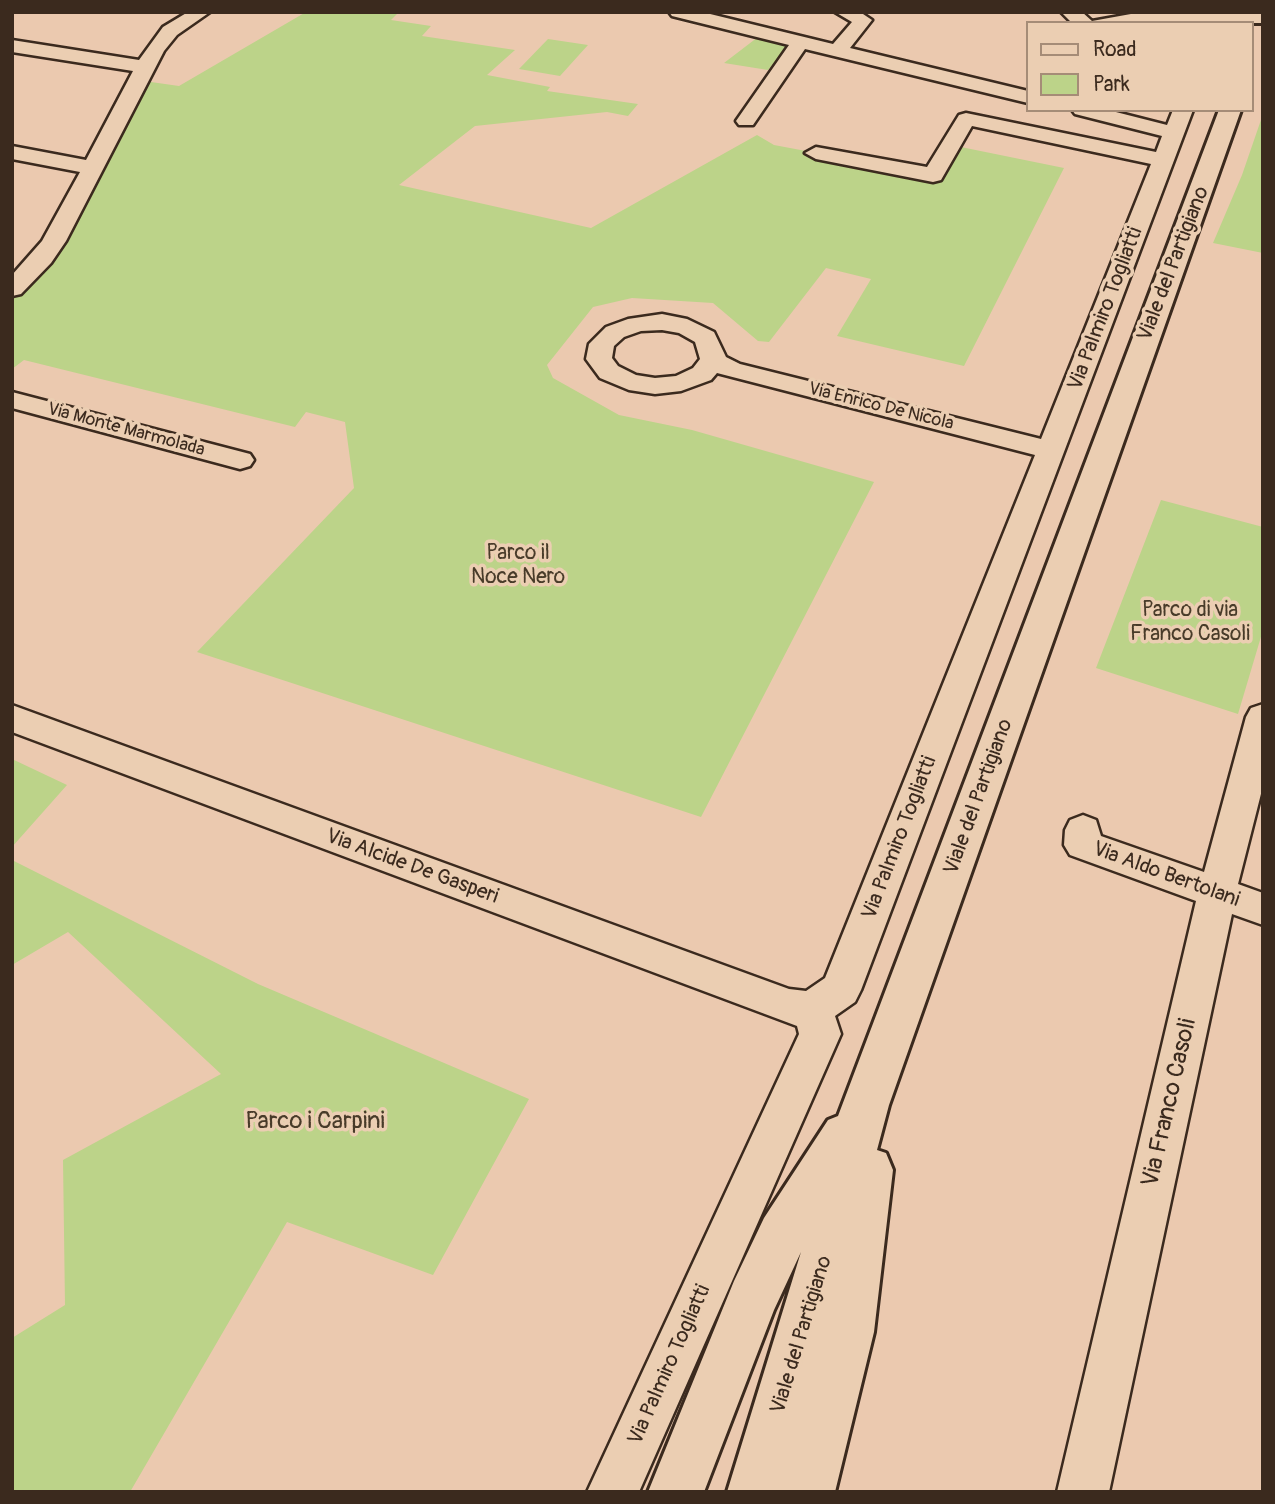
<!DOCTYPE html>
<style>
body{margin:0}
#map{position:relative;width:1275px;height:1504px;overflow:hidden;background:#ebc9af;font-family:Pangolin,sans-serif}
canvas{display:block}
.frame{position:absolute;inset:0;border:14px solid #3b2a1e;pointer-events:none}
.legend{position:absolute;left:1026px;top:21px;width:228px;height:91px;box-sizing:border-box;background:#ebceb2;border:2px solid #a58c77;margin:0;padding:9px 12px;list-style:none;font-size:21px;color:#3b2a1e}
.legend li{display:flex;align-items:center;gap:14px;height:35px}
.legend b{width:35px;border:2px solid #a58c77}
</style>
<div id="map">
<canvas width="1275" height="1504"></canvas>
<div class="frame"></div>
<ul class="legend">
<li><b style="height:9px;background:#ebceb2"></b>Road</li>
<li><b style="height:19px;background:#bcd389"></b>Park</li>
</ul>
</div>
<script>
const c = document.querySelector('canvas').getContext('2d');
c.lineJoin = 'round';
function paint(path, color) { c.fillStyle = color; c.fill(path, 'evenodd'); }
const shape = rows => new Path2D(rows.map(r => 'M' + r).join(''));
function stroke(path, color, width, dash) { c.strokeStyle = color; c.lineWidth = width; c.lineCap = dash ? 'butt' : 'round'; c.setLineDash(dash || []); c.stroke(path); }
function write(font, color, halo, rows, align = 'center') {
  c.font = font + ' Pangolin,sans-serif'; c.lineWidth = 7; c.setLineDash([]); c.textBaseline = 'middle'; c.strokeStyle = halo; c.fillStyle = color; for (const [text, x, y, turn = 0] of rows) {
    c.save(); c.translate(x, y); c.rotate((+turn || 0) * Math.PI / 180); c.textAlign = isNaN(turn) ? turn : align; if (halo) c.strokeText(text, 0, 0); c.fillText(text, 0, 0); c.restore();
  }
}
const green = shape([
 [306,12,399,12,391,20,431,26,422,36,515,50,487,75,550,87,547,91,638,104,628,116,607,112,475,126,399,185,591,228,757,135,774,145,923,173,951,145,1064,168,964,366,837,336,871,279,826,268,769,342,758,341,713,303,632,298,593,307,547,365,553,378,619,415,692,430,874,482,701,817,197,652,354,488,345,422,306,412,295,427,24,360,12,369,12,289,24,279,137,80,179,86],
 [758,37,785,46,785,50,768,70,724,63],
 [548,39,588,45,560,76,519,69],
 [1263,114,1263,253,1213,243,1242,175],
 [1161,500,1263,527,1263,630,1238,714,1096,668],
 [12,759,67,785,12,847],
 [12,860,258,984,529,1099,433,1275,287,1222,130,1492,12,1492,12,1338,65,1305,63,1160,221,1074,68,932,12,965]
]);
const minor = shape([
 [188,12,210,12,177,35,164,51,66,241,51,263,21,294,12,296,12,275,42,241,80,172,12,159,12,146,86,160,133,71,12,52,12,40,139,60,163,27,188,12],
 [669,12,702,12,833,44,852,22,835,12,860,12,872,20,850,48,1028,91,1028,103,805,49,753,125,739,125,736,121,789,45,672,16,669,12],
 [1061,12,1082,12,1092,21,1142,12,1224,12,1233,18,1227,23,1072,23,1061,12],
 [1072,110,1108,110,1167,125,1173,110,1193,110,861,990,855,1002,835,1016,841,1034,639,1492,587,1492,799,1034,797,1026,12,732,12,705,789,989,806,991,825,978,1035,455,717,373,711,380,681,391,655,394,629,390,600,378,586,359,589,344,606,327,628,319,662,314,687,319,714,332,726,357,740,364,1041,439,1151,164,972,126,941,180,933,182,816,159,805,153,816,147,927,167,959,115,966,113,1156,152,1162,136,1075,114,1072,110],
 [662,330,679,333,695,342,700,359,693,368,676,376,655,378,636,375,618,366,612,358,614,346,624,337,641,331,662,330],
 [12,392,250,454,254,460,250,466,240,469,12,408,12,392],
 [1263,704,1263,786,1238,884,1263,893,1263,925,1232,914,1109,1492,1057,1492,1196,901,1070,855,1064,845,1065,830,1070,820,1083,815,1096,820,1101,836,1204,872,1246,717,1251,708,1263,704]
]);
const secondary = shape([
 [1224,12,1263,12,1263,23,1211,23,1224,12],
 [1219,110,1241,110,889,1105,877,1150,886,1153,893,1170,874,1332,835,1492,727,1492,801,1252,774,1310,704,1492,648,1492,734,1281,764,1218,828,1120,838,1116,1219,110]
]);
const farStreetnames = [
 ["Via Enrico De Nicola",881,407,14],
 ["Via Monte Marmolada",126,430,15]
];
const streetNames = [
 ["Viale del Partigiano",1174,264,-69],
 ["Via Palmiro Togliatti",1106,309,-69],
 ["Viale del Partigiano",979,797,-70],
 ["Via Palmiro Togliatti",900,838,-69],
 ["Via Alcide De Gasperi",412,867,20],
 ["Via Aldo Bertolani",1166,875,20],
 ["Viale del Partigiano",802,1335,-73],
 ["Via Palmiro Togliatti",670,1365,-66]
];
const parkNames = [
 ["Parco il",518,554],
 ["Noce Nero",518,578],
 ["Parco di via",1190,611],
 ["Franco Casoli",1190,635]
];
const nearStreetnames = [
 ["Via Franco Casoli",1170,1103,-77]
];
const nearParknames = [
 ["Parco i Carpini",315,1122]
];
paint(green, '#bcd389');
stroke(minor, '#3b2a1e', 5);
stroke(secondary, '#3b2a1e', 6);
paint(minor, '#ebceb2');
paint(secondary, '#ebceb2');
write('18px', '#3b2a1e', '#ebceb2', farStreetnames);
write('21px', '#3b2a1e', '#ebceb2', streetNames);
write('21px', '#483b29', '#ebceb2', parkNames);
write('24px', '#3b2a1e', '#ebceb2', nearStreetnames);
write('24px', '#483b29', '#ebceb2', nearParknames);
</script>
